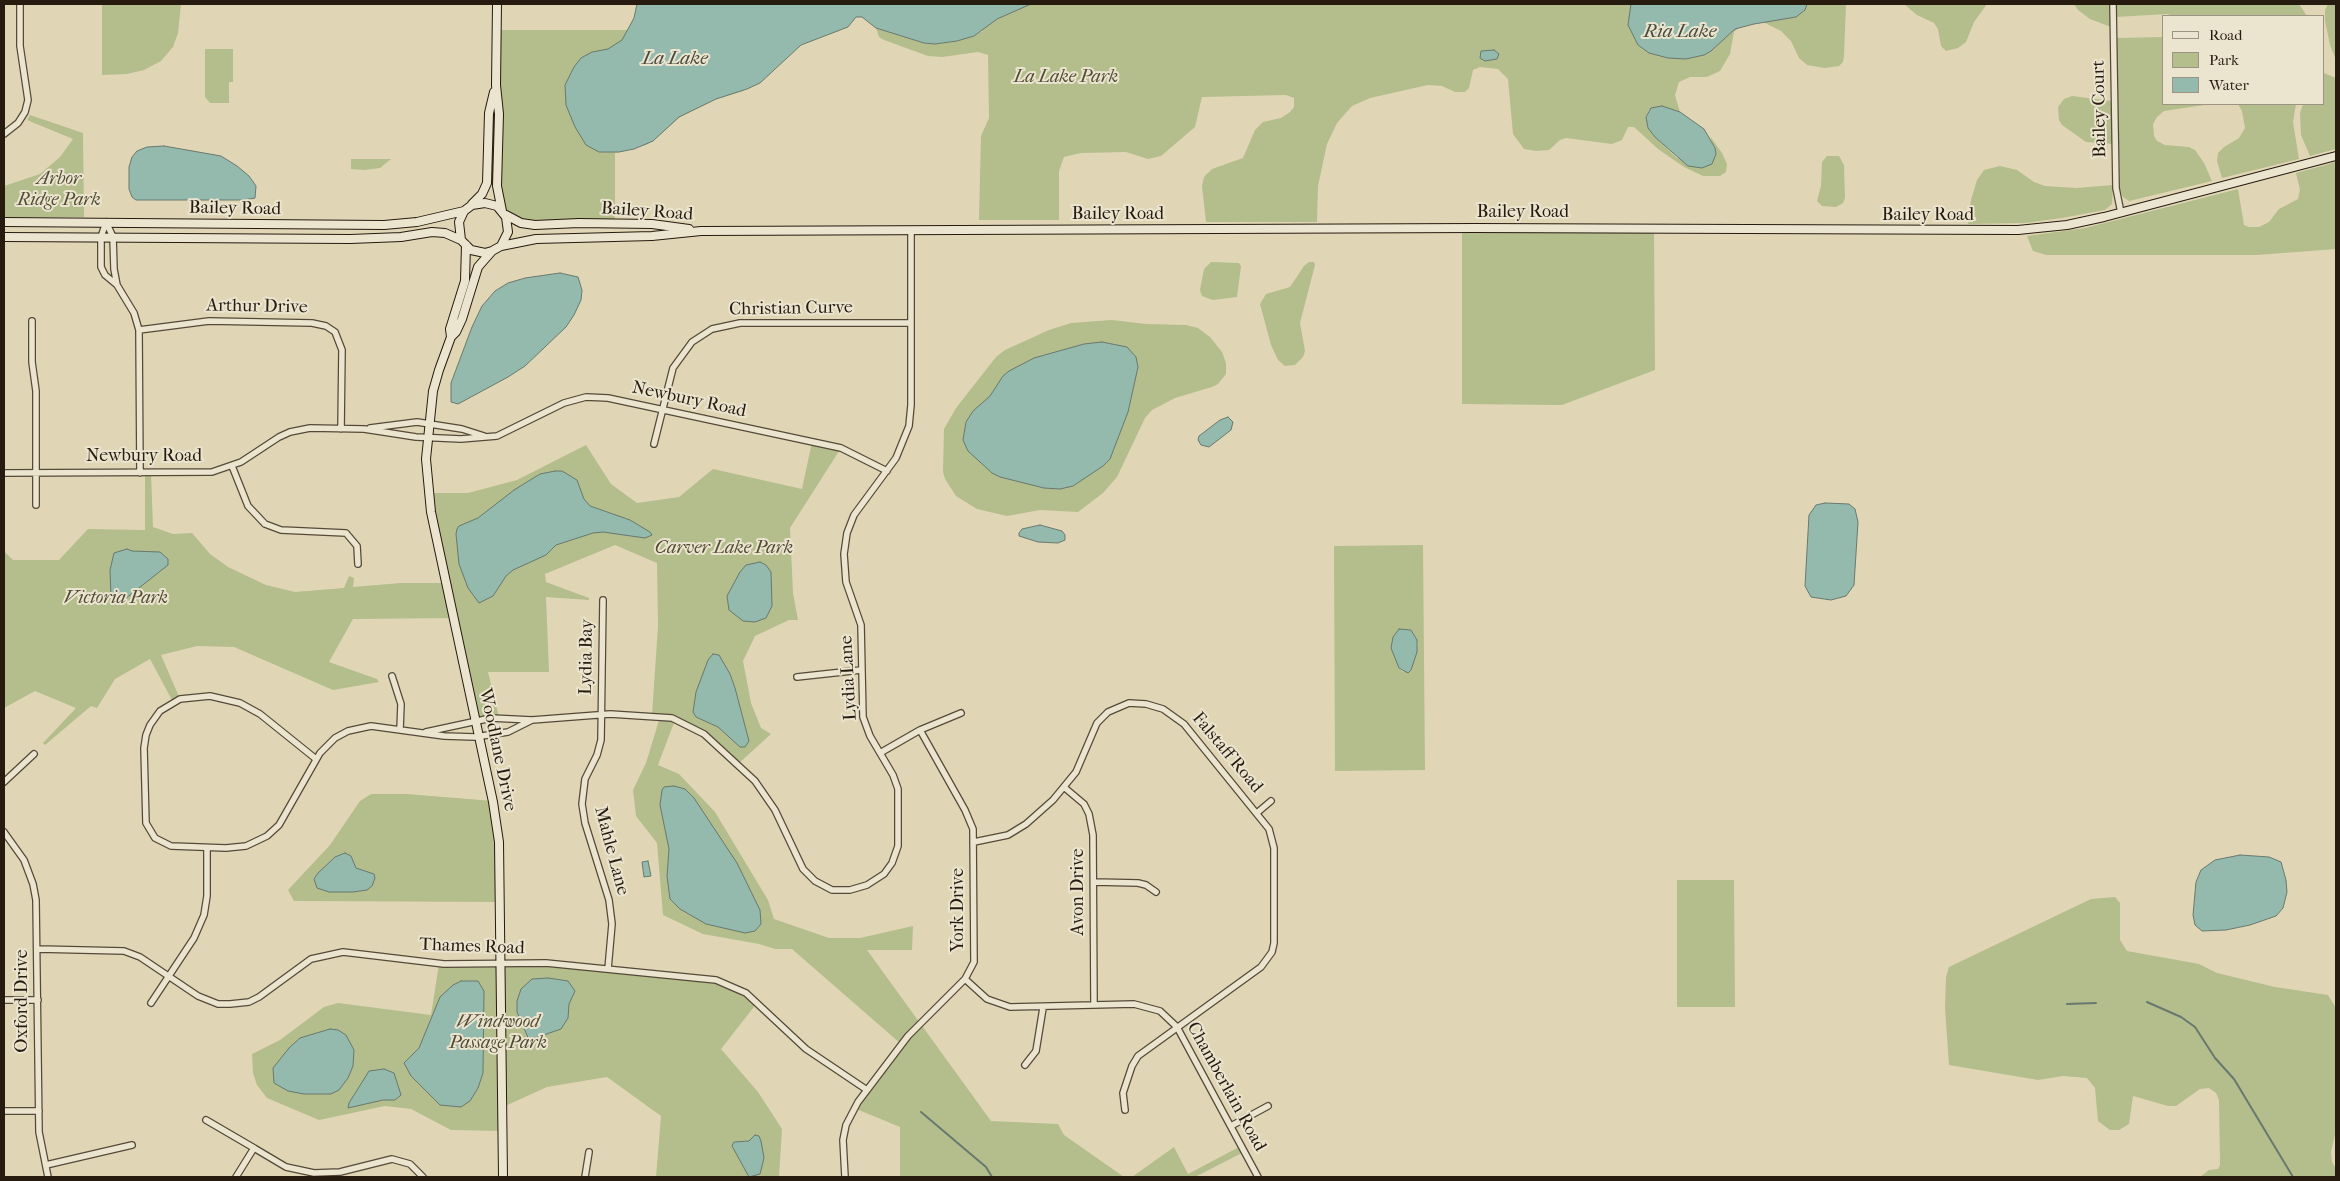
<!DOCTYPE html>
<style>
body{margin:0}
#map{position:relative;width:2340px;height:1181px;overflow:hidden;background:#e0d6b5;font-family:"IM FELL French Canon",serif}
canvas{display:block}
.frame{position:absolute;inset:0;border:5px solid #271a0f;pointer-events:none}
.legend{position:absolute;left:2162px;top:15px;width:162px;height:90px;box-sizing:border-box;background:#ebe4cf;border:1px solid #9d9382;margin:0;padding:6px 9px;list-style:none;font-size:15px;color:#271a0f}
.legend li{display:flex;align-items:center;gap:10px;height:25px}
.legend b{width:25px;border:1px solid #9d9382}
</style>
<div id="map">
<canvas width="2340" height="1181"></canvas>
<div class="frame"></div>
<ul class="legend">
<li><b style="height:6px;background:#ebe4cf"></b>Road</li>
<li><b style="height:14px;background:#b4bd8c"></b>Park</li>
<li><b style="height:14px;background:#94b9ad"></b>Water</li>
</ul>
</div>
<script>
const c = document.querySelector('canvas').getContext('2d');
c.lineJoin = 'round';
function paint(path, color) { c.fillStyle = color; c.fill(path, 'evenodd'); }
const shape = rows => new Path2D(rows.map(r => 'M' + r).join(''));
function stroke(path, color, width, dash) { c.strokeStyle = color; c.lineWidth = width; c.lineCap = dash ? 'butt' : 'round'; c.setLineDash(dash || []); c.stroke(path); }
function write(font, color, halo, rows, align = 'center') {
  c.font = font + ' "IM FELL French Canon",serif'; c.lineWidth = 4; c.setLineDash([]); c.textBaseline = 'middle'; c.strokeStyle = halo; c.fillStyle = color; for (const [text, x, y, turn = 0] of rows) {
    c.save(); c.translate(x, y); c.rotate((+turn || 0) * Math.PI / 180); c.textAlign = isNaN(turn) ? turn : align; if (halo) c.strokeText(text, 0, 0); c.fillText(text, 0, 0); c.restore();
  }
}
const green = shape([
 [102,4,181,4,178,33,173,47,161,61,144,70,127,74,102,75],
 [907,4,1846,4,1844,56,1843,62,1839,66,1825,68,1807,65,1799,58,1791,41,1781,31,1763,22,1754,24,1740,27,1734,32,1730,54,1720,71,1707,77,1690,77,1679,82,1675,95,1680,112,1662,106,1649,110,1646,117,1655,137,1677,158,1716,154,1710,136,1722,153,1727,164,1726,172,1720,176,1703,176,1684,167,1658,149,1634,127,1628,127,1622,140,1612,144,1566,138,1560,140,1549,150,1536,151,1524,149,1513,134,1508,79,1498,69,1480,67,1473,70,1469,88,1465,92,1455,92,1442,86,1428,85,1370,98,1352,106,1337,123,1327,144,1318,186,1317,222,1206,222,1202,186,1204,177,1212,169,1243,158,1255,130,1263,122,1281,118,1290,112,1294,107,1294,98,1286,95,1202,97,1195,127,1161,156,1148,159,1126,152,1081,153,1064,157,1059,171,1059,220,979,220,981,136,989,118,988,55,978,52,942,57,928,56,884,40,879,37,876,28,924,43,935,44,957,41,983,31],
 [1638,45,1686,59,1649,53],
 [1904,4,1987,4,1974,22,1966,42,1958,48,1946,51,1941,46,1938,29,1934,23,1917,15],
 [2074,4,2110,4,2111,27,2090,19,2078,10],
 [2116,4,2299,4,2307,16,2174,16,2167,14,2116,17],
 [2328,4,2336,4,2336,60,2330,45,2325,21,2325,10],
 [496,30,743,30,743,91,716,99,680,117,653,141,646,145,615,153,615,224,535,225,504,213,499,199],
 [2164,37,2164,104,2211,104,2164,111,2157,117,2153,124,2154,136,2157,141,2165,145,2189,147,2195,150,2204,163,2212,181,2129,201,2123,197,2120,190,2116,38],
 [205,49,233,49,233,82,229,82,229,103,210,103,205,97],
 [2324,73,2336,78,2336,149,2310,156,2301,135,2300,113,2303,104,2324,104],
 [2072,96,2112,101,2112,144,2086,142,2062,125,2059,120,2058,107,2064,99],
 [2238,104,2296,104,2293,122,2299,159,2222,178,2217,161,2218,153,2224,147,2239,138,2245,128,2242,111],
 [30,115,83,133,84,217,4,217,4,186,40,174,60,157,73,139,27,120],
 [1827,156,1839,156,1844,165,1845,198,1843,203,1836,207,1822,206,1817,201,1821,186,1822,162],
 [351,159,391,159,380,168,365,170,351,169],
 [2336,162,2336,249,2257,255,2046,255,2033,251,2027,236,2085,228,2238,189,2244,225,2249,227,2259,227,2269,222,2279,209,2298,199,2300,190,2296,173],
 [2000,166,2017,170,2034,182,2045,186,2077,188,2113,185,2112,204,2105,210,2062,218,2025,223,1968,224,1971,200,1977,180,1984,170],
 [1462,228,1654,229,1655,370,1562,405,1462,404],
 [1211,262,1239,263,1241,266,1237,297,1213,300,1202,296,1200,290,1204,269],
 [1309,262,1314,262,1315,265,1300,323,1305,351,1303,357,1295,365,1285,366,1278,360,1271,345,1260,304,1266,294,1290,287,1304,266],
 [1112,320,1146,324,1186,325,1198,328,1210,337,1222,352,1226,363,1226,374,1218,384,1212,387,1175,398,1152,410,1145,418,1117,477,1103,493,1078,512,1040,510,1007,516,977,509,956,496,945,479,943,472,944,429,956,408,996,357,1005,350,1049,330,1071,323],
 [812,442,841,448,790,528,793,593,798,620,789,620,755,636,743,661,751,703,761,728,771,734,738,764,709,738,675,720,658,765,679,774,715,812,768,900,774,919,829,938,860,938,913,926,912,950,867,950,991,1121,1058,1124,1064,1135,1124,1177,900,1177,900,1127,854,1108,901,1044,792,949,775,949,759,944,703,934,663,915,657,843,636,816,633,790,646,763,660,717,652,715,658,626,657,563,615,545,545,574,546,582,589,598,589,600,546,597,549,672,488,672,499,717,476,720,455,618,353,619,329,662,377,679,379,682,333,690,234,647,197,646,161,655,180,699,173,702,150,659,115,679,97,708,91,706,45,745,43,743,76,708,35,691,4,708,4,551,13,560,59,560,88,529,145,530,145,473,151,473,153,527,173,534,192,533,210,554,228,567,266,585,295,592,344,588,349,576,354,578,353,587,401,583,447,583,428,493,468,493,517,480,586,445,611,484,637,503,679,497,713,469,802,489],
 [1423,545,1425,770,1335,771,1334,546],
 [1408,629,1413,632,1418,645,1403,672,1399,668,1393,637,1399,630],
 [371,794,407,794,493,801,501,902,294,901,288,890,330,845,360,801],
 [1677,880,1734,880,1735,1007,1677,1007],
 [2115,897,2120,903,2120,940,2127,951,2199,964,2217,973,2275,987,2328,995,2336,1008,2336,1130,2331,1152,2332,1162,2336,1169,2336,1177,2200,1177,2209,1170,2218,1169,2220,1165,2219,1100,2216,1093,2209,1088,2200,1089,2176,1106,2168,1106,2133,1096,2129,1124,2119,1130,2110,1130,2098,1121,2095,1088,2087,1078,2063,1076,2038,1080,1949,1065,1945,1008,1946,977,1949,967,2091,899],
 [546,963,712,980,732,985,757,1003,721,1049,758,1092,782,1129,779,1177,656,1177,661,1116,607,1077,547,1087,503,1107,503,1131,451,1130,411,1109,385,1106,319,1120,267,1098,257,1085,253,1073,252,1054,280,1040,324,1007,338,1003,431,1015,439,964],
 [1241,1146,1244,1152,1195,1177,1132,1177,1174,1147,1188,1174]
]);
const water = shape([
 [637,4,1031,4,997,19,974,36,957,41,935,44,924,43,876,28,862,17,856,17,848,27,801,45,760,83,747,89,716,99,679,117,653,141,634,149,619,152,599,152,586,145,575,127,566,105,565,85,574,67,581,58,592,52,608,49,622,40,634,18,637,4],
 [1631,4,1807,4,1805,10,1796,17,1754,24,1735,29,1711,51,1704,55,1686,59,1668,58,1649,53,1638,45,1628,25,1631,4],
 [1494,50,1499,54,1497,59,1485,61,1480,58,1481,51,1494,50],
 [1662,106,1680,112,1704,129,1715,148,1716,154,1712,164,1702,168,1688,166,1655,137,1648,128,1646,117,1651,108,1662,106],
 [164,146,221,156,237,166,249,176,256,186,255,198,243,200,136,200,132,197,129,189,129,167,132,157,137,151,147,147,164,146],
 [560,273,578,277,582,290,581,300,574,315,566,327,525,366,508,377,458,404,451,402,451,383,472,327,482,306,495,291,508,283,525,278,560,273],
 [1102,342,1127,347,1136,357,1138,367,1128,412,1110,459,1103,466,1073,486,1060,489,1044,488,1000,477,992,473,968,451,963,440,966,422,973,411,990,396,1003,376,1009,371,1034,358,1084,344,1102,342],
 [1228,417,1233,422,1231,430,1209,447,1201,445,1198,440,1199,436,1220,420,1228,417],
 [555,471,562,471,577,480,584,499,590,506,630,520,650,532,652,535,645,538,603,532,593,533,556,545,546,555,513,570,506,576,493,596,479,603,468,588,459,564,456,534,457,529,459,526,478,518,514,490,540,474,555,471],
 [1825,503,1849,504,1855,509,1858,522,1854,585,1846,596,1831,600,1811,597,1805,586,1809,515,1816,505,1825,503],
 [1040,525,1062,531,1065,535,1065,540,1058,543,1038,542,1019,536,1019,533,1022,529,1040,525],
 [127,549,132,551,160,552,168,559,168,565,120,603,111,597,110,570,114,553,127,549],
 [760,562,766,565,771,572,772,606,766,618,755,622,743,621,729,610,727,596,740,572,746,565,760,562],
 [1399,629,1411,630,1417,640,1417,652,1411,670,1408,673,1399,668,1391,648,1393,637,1399,629],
 [713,654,719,655,730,674,735,688,749,741,745,747,740,747,718,727,696,717,693,712,696,692,708,660,713,654],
 [674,786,685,789,694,798,737,863,760,910,761,924,755,931,745,933,706,924,680,909,670,899,667,876,669,849,660,805,662,790,664,787,674,786],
 [345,853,351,856,356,868,374,874,375,878,372,886,367,890,353,892,329,892,317,888,314,879,318,873,335,857,345,853],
 [2240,855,2269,857,2281,862,2286,880,2287,892,2283,908,2276,916,2250,925,2226,930,2202,931,2195,925,2193,915,2196,882,2201,870,2215,860,2240,855],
 [648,861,651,876,644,877,642,862,648,861],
 [548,978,568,981,575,991,569,1004,568,1018,561,1029,529,1040,517,1012,517,1001,521,989,532,979,548,978],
 [461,981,478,981,484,991,483,1073,478,1088,470,1101,461,1107,440,1105,411,1076,404,1063,419,1048,440,997,453,985,461,981],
 [330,1029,338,1030,346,1035,354,1050,353,1066,348,1078,339,1090,331,1094,304,1094,288,1091,274,1083,273,1068,289,1048,300,1038,330,1029],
 [384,1069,394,1073,401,1095,395,1100,383,1100,348,1108,349,1103,369,1071,384,1069],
 [755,1135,759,1136,761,1141,764,1158,760,1174,749,1177,732,1146,734,1142,749,1141,755,1135]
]);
const stream = shape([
 [2147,1002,2181,1017,2195,1027,2215,1058,2234,1079,2293,1177],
 [2067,1004,2096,1003],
 [921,1112,986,1167,992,1177]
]);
const street = shape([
 [2113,4,2116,188,2121,213],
 [4,134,18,123,25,112,28,100,20,46,20,4],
 [106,222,113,237,114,269,117,285,134,313,139,330,140,473],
 [106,222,101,237,101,267,105,275,117,285],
 [32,321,32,362,36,391,36,505],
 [139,330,209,321,312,323,326,326,335,332,342,350,341,429],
 [370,428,417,422,462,429,484,436],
 [654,444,673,368,692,342,712,329,740,323,911,323],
 [232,466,248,506,265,524,281,530,346,533,357,546,358,564],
 [4,473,212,472,241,462,279,437,290,432,310,428,364,429,416,437,461,439,497,436,564,403,586,397,608,398,841,448,887,471],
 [603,600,601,740,597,755,585,779,582,804,585,823,609,900,612,924,608,969],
 [392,676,401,704,400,730],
 [797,677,861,670],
 [426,732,491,718,532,720,610,714,672,718,704,734,755,781,775,810,803,869,815,881,832,890,850,890,867,885,884,874,892,863,898,846,898,789,893,775,870,736,863,717,861,625,846,582,844,554,847,533,854,515,896,458,909,426,911,405,911,231],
 [880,753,920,730,961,713],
 [316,759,260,714,240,703,210,696,180,699,160,711,150,725,146,735,144,748,146,823,155,838,171,846,226,848,246,846,267,836,279,825,320,753,335,738,348,731,371,726,444,736,475,737,508,732,532,720],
 [4,782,34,754],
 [1065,788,1084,804,1089,814,1093,835,1094,1005],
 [1258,812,1271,801],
 [4,832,24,860,33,884,36,900,39,1132,48,1177],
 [974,842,1008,835,1026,824,1053,800,1076,772,1097,723,1108,712,1129,703,1146,704,1163,709,1184,724,1269,829,1274,848,1274,943,1272,952,1261,967,1138,1056,1132,1066,1123,1093,1125,1110],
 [1094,882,1138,883,1146,885,1156,892],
 [38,949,124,951,140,957,198,996,218,1004,230,1004,249,1002,259,997,311,959,343,952,444,964,546,963,716,980,746,993,806,1049,867,1090],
 [965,979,987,999,1010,1007,1134,1004,1160,1011,1177,1027,1258,1177],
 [4,1000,38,1000],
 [151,1003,194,938,204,915,207,896,207,848],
 [1025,1065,1036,1051,1043,1008],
 [4,1111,39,1111],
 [206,1120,254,1148],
 [1231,1126,1268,1106],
 [46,1165,132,1145],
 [236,1177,254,1148,286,1167,314,1173,340,1172,392,1159,410,1164,423,1177],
 [585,1177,589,1152],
 [845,1177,843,1140,846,1125,858,1102,908,1036,965,979,974,962,973,829,965,810,920,730]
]);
const secondary = shape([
 [497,4,496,85,499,114,497,186,502,211],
 [472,204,482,194,487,183,489,113,494,92],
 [506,215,521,223,535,225,579,223,652,224,689,229],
 [4,222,384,225,417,222,464,211],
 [4,237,350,239,401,237,432,232,445,233,461,240],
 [501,246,536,239,652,236,701,231,1475,228,2018,230,2067,225,2104,217,2336,156],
 [492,251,485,253,471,250,461,240,459,222,464,211,472,205,485,203,497,206,506,217,508,232,501,246,492,251,478,267,462,319,456,332,451,337,439,370,433,391,426,459,431,512,493,802,499,842,503,1177],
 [451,337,450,329,465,281,466,245]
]);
const parkNames = [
 ["La Lake Park",1066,78],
 ["Arbor",59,180],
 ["Ridge Park",59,201],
 ["Carver Lake Park",724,549],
 ["Victoria Park",116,599],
 ["Windwood",498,1023],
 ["Passage Park",498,1044]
];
const streetNames = [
 ["Bailey Court",2100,109,-91],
 ["Bailey Road",235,209,1],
 ["Bailey Road",647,212,4],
 ["Bailey Road",1523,213],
 ["Bailey Road",1118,215],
 ["Bailey Road",1928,216],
 ["Arthur Drive",257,307,1],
 ["Christian Curve",791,309,-1],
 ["Newbury Road",689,400,12],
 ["Newbury Road",144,457],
 ["Lydia Bay",587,657,-89],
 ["Lydia Lane",849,678,-93],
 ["Woodlane Drive",497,750,78],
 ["Falstaff Road",1227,753,50],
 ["Mahle Lane",611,851,75],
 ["Avon Drive",1079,892,-90],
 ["York Drive",959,910,-90],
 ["Thames Road",472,947,2],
 ["Oxford Drive",23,1001,-90],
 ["Chamberlain Road",1226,1087,61]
];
const waterNames = [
 ["Ria Lake",1680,32],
 ["La Lake",675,59]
];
paint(green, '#b4bd8c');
paint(water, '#94b9ad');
stroke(water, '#68796e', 1);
stroke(stream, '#68796e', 2);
stroke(street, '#554938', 8);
stroke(secondary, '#271a0f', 10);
stroke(street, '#ebe4cf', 5.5);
stroke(secondary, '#ebe4cf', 8);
write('italic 18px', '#514b34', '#ebe4cf', parkNames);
write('18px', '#271a0f', '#ebe4cf', streetNames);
write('italic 19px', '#484a3e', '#ebe4cf', waterNames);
</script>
